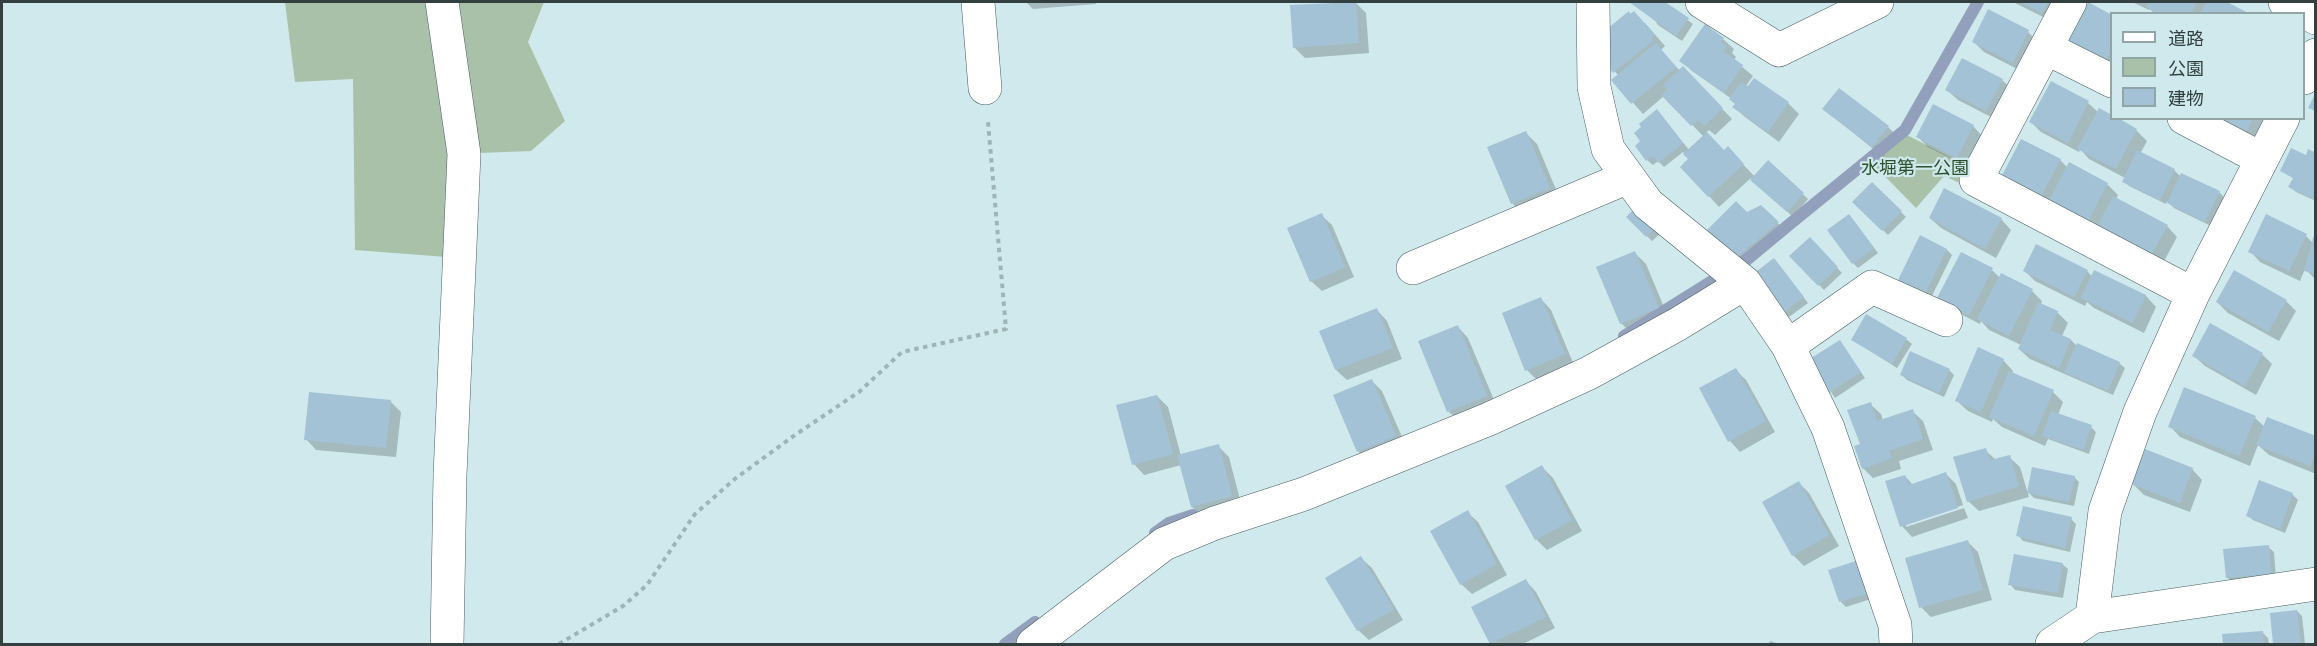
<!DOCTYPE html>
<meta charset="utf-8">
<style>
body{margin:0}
#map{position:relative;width:2317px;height:646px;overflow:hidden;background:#cfe9ec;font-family:"Alegreya Sans","Noto Sans JP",sans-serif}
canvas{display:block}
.frame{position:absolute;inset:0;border:3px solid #343f40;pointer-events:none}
.legend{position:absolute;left:2110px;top:12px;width:195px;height:108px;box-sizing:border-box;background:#cfe9ec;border:2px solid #91a5a7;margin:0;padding:8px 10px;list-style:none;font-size:18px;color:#343f40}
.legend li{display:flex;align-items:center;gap:12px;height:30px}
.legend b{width:30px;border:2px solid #91a5a7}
</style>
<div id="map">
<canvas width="2317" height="646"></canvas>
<div class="frame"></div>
<ul class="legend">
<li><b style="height:8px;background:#fff"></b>道路</li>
<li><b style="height:16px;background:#a9c0a9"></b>公園</li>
<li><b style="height:16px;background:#a3c2d5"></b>建物</li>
</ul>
</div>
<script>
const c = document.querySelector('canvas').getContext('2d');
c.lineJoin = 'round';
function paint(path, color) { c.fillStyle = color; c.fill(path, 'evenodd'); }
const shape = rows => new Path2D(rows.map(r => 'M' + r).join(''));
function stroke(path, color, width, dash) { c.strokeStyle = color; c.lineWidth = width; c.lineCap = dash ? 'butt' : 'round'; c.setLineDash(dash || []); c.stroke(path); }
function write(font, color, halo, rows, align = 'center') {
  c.font = font + ' "Alegreya Sans","Noto Sans JP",sans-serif'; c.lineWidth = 4.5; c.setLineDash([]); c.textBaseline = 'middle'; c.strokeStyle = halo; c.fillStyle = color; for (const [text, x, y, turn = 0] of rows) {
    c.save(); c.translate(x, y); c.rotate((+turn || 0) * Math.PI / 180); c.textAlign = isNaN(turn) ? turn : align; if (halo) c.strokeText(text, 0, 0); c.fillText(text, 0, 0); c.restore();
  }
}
const green = shape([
 [285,2,544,2,528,42,565,121,531,151,452,154,447,257,355,250,353,79,295,82],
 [1907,135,1971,168,1962,184,1944,176,1916,208,1873,164]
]);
const shadow = shape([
 [1026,2,1096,2,1096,4,1033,9],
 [1355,2,1366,13,1369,53,1305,58,1294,47],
 [1631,2,1663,2,1693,24,1682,41,1658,25,1654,19],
 [2013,2,2063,2,2053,22],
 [2132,2,2223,2,2247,14,2155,14,2150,9,2149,10],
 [2112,17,2112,67,2080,51],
 [1645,23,1665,46,1661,50,1680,71,1683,68,1732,119,1715,135,1709,130,1706,133,1724,152,1738,159,1755,177,1768,162,1808,199,1793,217,1751,178,1719,207,1709,196,1690,159,1683,152,1664,167,1658,161,1653,165,1647,160,1662,116,1689,150,1704,137,1664,96,1643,114,1613,80,1618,75,1605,60],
 [2028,32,2038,42,2023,72,1984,52,1974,42],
 [1723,39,1734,49,1732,53,1736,57,1734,60,1753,76,1743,90,1746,92,1754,80,1788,103,1799,114,1779,142,1745,117,1734,107,1736,104,1732,99,1692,71,1681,61],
 [2002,80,2013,90,1997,120,1958,100,1947,90],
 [2051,83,2088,103,2098,112,2136,130,2147,141,2140,154,2174,170,2181,177,2219,192,2224,197,2211,226,2174,208,2167,201,2166,204,2129,186,2124,181,2125,178,2089,159,2080,149,2079,152,2041,132,2030,121],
 [1824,109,1888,127,1898,137,1883,157],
 [2217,118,2269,118,2257,141],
 [1973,126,1983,137,1968,167,1928,147,1918,137],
 [1526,133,1537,144,1560,199,1522,214,1512,203],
 [2316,154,2316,201,2296,192,2290,187,2294,179,2281,170],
 [2060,160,2068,168,2107,184,2118,195,2116,199,2167,226,2177,237,2161,267,2002,179],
 [1872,184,1906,217,1888,235,1854,202],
 [1761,207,1788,233,1748,267,1719,241],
 [1321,215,1332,225,1354,277,1322,291,1311,281],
 [1628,217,1661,233,1652,241],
 [1930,218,2001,219,2011,230,1996,258,1941,228],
 [1854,221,1878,253,1858,268,1853,263],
 [2306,236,2313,243,2315,236,2316,280,2305,269,2300,281,2260,262,2250,251],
 [1921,237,1947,250,1952,255,1931,298,1905,285,1899,280],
 [1810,239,1842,273,1824,290,1791,256],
 [1635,253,1646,264,1669,319,1632,334,1621,323],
 [1779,265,1808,303,1789,317,1784,312],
 [1992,270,2000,278,2032,291,2042,301,2041,304,2057,312,2068,323,2062,336,2071,340,2077,346,2119,363,2125,368,2113,395,2030,359,2019,349,2021,345,1989,330,1981,321,1980,324,1949,308],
 [2025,271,2087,271,2093,277,2095,272,2146,296,2156,307,2144,333,2094,308,2087,302,2085,306,2035,281],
 [1541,299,1551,310,1574,365,1537,380,1527,370],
 [2286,301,2296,311,2279,341,2228,313,2217,302],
 [1377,310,1387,321,1402,359,1347,380,1336,370],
 [1458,327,1468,338,1497,407,1459,421,1448,411],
 [1906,339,1912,344,1897,368,1853,340],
 [1840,342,1865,378,1835,398,1810,360],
 [2262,354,2272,364,2256,395,2205,366,2194,356],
 [2003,360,2013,371,2012,374,2053,392,2063,402,2058,415,2091,427,2096,432,2089,454,2048,439,2045,446,2002,427,1993,419,1992,422,1968,411,1957,401],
 [1736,370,1746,380,1775,432,1740,452,1730,441,1701,389],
 [1949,370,1954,375,1944,397,1907,380,1902,375],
 [1372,381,1382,391,1406,446,1369,462,1358,451],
 [1157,396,1168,407,1181,456,1218,446,1229,457,1242,507,1203,517,1192,507,1181,465,1144,475,1134,464],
 [390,401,401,412,396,457,316,450,306,439],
 [1870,404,1881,414,1883,420,1912,411,1923,421,1933,450,1899,461,1901,469,1873,478,1863,468,1861,445],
 [2255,418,2265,427,2316,438,2316,474,2269,455,2258,445,2250,466,2180,437,2170,426],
 [1985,450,1996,460,2009,457,2020,467,2029,497,1979,511,1968,501],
 [1542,467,1553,478,1582,531,1547,550,1536,539,1507,487],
 [2192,469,2202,480,2190,512,2144,495,2133,484],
 [1946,474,1956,484,1963,505,1906,524,1906,527,1964,508,1968,518,1912,537,1902,526,1905,476,1913,485],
 [2074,477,2079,482,2074,506,2034,498,2029,493],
 [1799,483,1809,493,1839,546,1804,566,1793,555],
 [2292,494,2298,500,2285,533,2253,520,2247,515],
 [1467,512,1478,522,1507,575,1472,594,1461,584],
 [2071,519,2076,524,2070,552,2023,541,2018,535],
 [1968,542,1978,552,1992,600,1931,617,1921,607],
 [2268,547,2274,552,2276,579,2232,582,2227,577],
 [1361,558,1372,568,1403,620,1369,640,1358,630],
 [2062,564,2068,569,2063,598,2015,590,2010,584],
 [1830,571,1874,598,1846,607,1841,602],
 [1526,581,1536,592,1555,628,1523,644,1492,644,1473,608],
 [2297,611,2302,616,2305,644,2274,644,2271,614],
 [2263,633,2268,638,2269,644,2224,644,2223,636],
 [1770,641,1780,644,1769,644]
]);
const stream = shape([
 [1624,336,1747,259,1905,130,1978,2],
 [1155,533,1169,523,1193,515],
 [1005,644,1035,622]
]);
const building = shape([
 [1356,2,1359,43,1293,48,1290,5],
 [1629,2,1665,2,1689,18,1676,36],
 [2020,2,2048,2,2042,13],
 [2088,2,2112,15,2112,50,2106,60,2068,41],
 [2149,2,2197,2,2191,14,2158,14,2146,7],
 [2206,2,2227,2,2250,14,2200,14],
 [1988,9,2029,30,2013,63,1972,42],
 [1629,11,1630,14,1634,11,1655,35,1651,39,1653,41,1613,73,1603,60,1607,29],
 [1705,24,1724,38,1721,42,1727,46,1723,51,1743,65,1724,93,1679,61],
 [1656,43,1676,67,1631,104,1611,80],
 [1962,58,2003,79,1986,111,1945,90],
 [1683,66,1723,108,1704,126,1698,120,1691,126,1661,95,1667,89,1663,85],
 [1754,78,1789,102,1768,132,1732,107,1735,104,1729,99,1741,82,1748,86],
 [2051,81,2089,101,2068,143,2029,122],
 [1839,88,1889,126,1872,147,1822,109],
 [2316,92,2316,111,2308,108],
 [1933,104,1974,125,1957,158,1916,137],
 [2099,108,2112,115,2112,118,2118,118,2137,129,2116,169,2077,149],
 [1657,109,1683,143,1658,163,1653,156,1646,161,1635,146,1640,141,1634,133,1641,127,1639,124],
 [2221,118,2253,118,2246,132],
 [1526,131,1550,188,1511,204,1487,147],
 [1707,132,1724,150,1728,146,1744,164,1708,197,1680,167,1688,159,1683,154],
 [2021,139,2061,159,2039,200,2000,179],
 [2291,148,2306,155,2308,149,2316,153,2316,194,2313,199,2288,187,2293,178,2280,171],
 [2137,150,2175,169,2160,200,2122,182],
 [1768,160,1804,193,1787,212,1750,180],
 [2069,162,2108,183,2087,223,2048,202],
 [2181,173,2220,191,2205,222,2167,203],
 [1872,182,1902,211,1882,231,1852,202],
 [1944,188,2002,218,1985,249,1929,218],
 [2113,196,2168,225,2150,257,2096,229],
 [1736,201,1747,212,1761,205,1779,222,1736,258,1706,231],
 [1636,207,1657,227,1646,237,1626,217],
 [1322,213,1345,267,1310,282,1287,228],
 [1849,214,1874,248,1852,264,1827,230],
 [2266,214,2307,234,2289,271,2248,252],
 [2315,231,2316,232,2316,274,2304,271],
 [1920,235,1947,249,1925,294,1898,280],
 [1810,237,1838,267,1818,286,1789,256],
 [2036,244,2088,270,2074,297,2023,271],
 [1635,251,1659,308,1620,324,1596,267],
 [1961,252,1993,268,1969,315,1937,298],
 [1774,258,1804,297,1783,313,1753,274],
 [2094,270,2146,295,2133,323,2081,298],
 [2234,270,2287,300,2268,332,2216,302],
 [2001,273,2033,289,2009,336,1977,319],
 [1541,297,1565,354,1525,371,1502,313],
 [2038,302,2058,311,2050,330,2071,339,2059,368,2018,349],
 [1377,308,1393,348,1335,370,1319,331],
 [1866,314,1907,338,1892,364,1851,340],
 [2210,323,2263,353,2245,386,2192,356],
 [1458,325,1487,396,1447,412,1418,341],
 [1840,340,1861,372,1829,393,1808,360],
 [2077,343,2120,362,2108,391,2064,372],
 [1978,347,2004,359,1981,412,1955,401],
 [1910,351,1950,369,1939,393,1900,375],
 [1736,368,1766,421,1728,442,1699,388],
 [2009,371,2054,390,2034,436,1989,417],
 [1372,379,1396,436,1357,452,1333,395],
 [2184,387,2256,416,2239,456,2168,427],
 [309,392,391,400,386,448,304,440],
 [1157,395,1173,454,1132,465,1116,405],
 [1871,402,1877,421,1913,409,1923,439,1889,451,1892,458,1862,469,1854,446,1860,444,1847,410],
 [2051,411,2092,425,2083,450,2042,436],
 [2267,417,2316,436,2316,452,2310,466,2256,445],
 [1219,444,1232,496,1191,507,1177,455],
 [1986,448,1990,460,2010,455,2019,486,1967,502,1953,457],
 [2145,449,2193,468,2180,503,2132,484],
 [1542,465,1572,520,1535,540,1505,486],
 [2032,467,2075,476,2069,502,2027,493],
 [1946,472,1958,508,1900,527,1885,481,1905,475,1909,485],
 [2259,480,2293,493,2280,529,2246,516],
 [1799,481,1829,535,1792,556,1762,502],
 [2023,506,2072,517,2065,548,2016,536],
 [1468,510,1497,564,1460,585,1430,531],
 [1968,540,1983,590,1919,608,1905,558],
 [2269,545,2271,574,2226,578,2223,549],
 [2014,554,2063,563,2058,593,2008,585],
 [1361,556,1394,609,1357,631,1325,578],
 [1859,560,1870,593,1839,602,1828,570],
 [1526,579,1546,617,1490,644,1471,607],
 [2297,610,2301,644,2273,644,2270,613],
 [2263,631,2264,644,2223,644,2222,634]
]);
const path = shape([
 [559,644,623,606,647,585,695,514,736,478,795,435,859,392,902,352,1006,329,988,122]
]);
const minor = shape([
 [442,2,464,154,450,475,447,644],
 [978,2,985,88],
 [1593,2,1594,87,1608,149,1648,204,1745,283,1788,346,1828,428,1895,625,1896,644],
 [1702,2,1779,50,1877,2],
 [2070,2,1976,180,2193,294],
 [2285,2,2316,18],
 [2046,48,2112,81],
 [2304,78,2316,55],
 [2184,118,2262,159],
 [1413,268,1628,177],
 [1788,346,1872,287,1946,320],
 [2092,617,2316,584],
 [1033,644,1164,544,1215,523,1304,494,1489,419,1589,373,1678,324,1745,283],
 [2052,644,2092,617,2105,511,2140,412,2193,294,2283,118]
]);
const parkNames = [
 ["水堀第一公園",1915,169]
];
paint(green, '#a9c0a9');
paint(shadow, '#0003');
stroke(stream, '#93a0bc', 12);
paint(building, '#a3c2d5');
stroke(minor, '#485e61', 34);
stroke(path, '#9eb4b6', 4, [4.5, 4.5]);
stroke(minor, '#fff', 33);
write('18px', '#2b502c', '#cfe9ec', parkNames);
</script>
